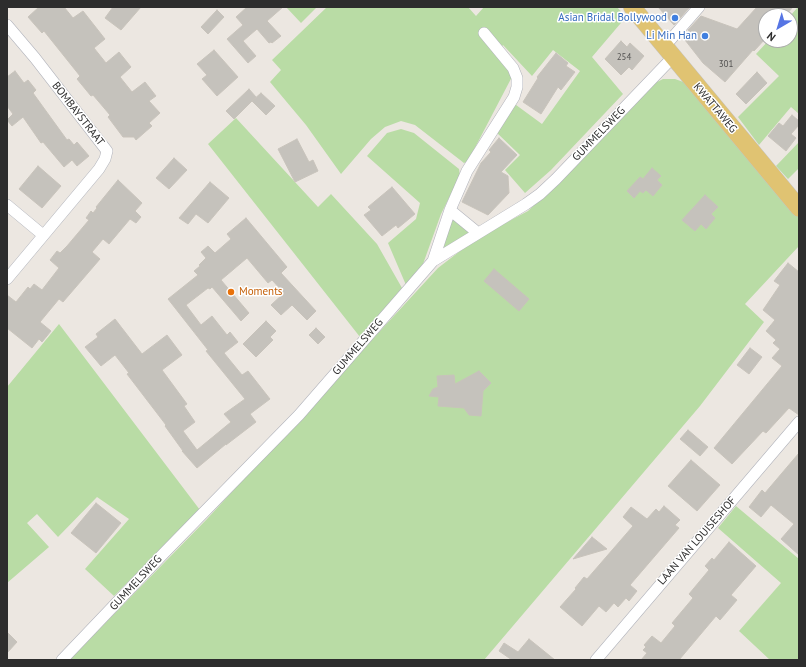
<!DOCTYPE html>
<style>
body{margin:0}
#map{position:relative;width:806px;height:667px;overflow:hidden;background:#ece7e1;font-family:"PT Sans",sans-serif}
canvas{display:block}
.frame{position:absolute;inset:0;border:8px solid #2d2d2d;pointer-events:none}
.north{position:absolute;left:758px;top:8px;width:40px;height:40px;box-sizing:border-box;background:#fff;border:1px solid #ababab;border-radius:50%;rotate:218deg;font-size:11px;font-weight:700;line-height:16px;text-align:center;color:#2d2d2d}
.north::after{content:'';display:block;margin:auto;width:14px;height:18px;background:#5675e4;clip-path:polygon(50% 0,100% 100%,50% 72%,0 100%)}
</style>
<div id="map">
<canvas width="806" height="667"></canvas>
<div class="frame"></div>
<div class="north">N</div>
</div>
<script>
const c = document.querySelector('canvas').getContext('2d');
c.lineJoin = 'round';
function paint(path, color) { c.fillStyle = color; c.fill(path, 'evenodd'); }
const shape = rows => new Path2D(rows.map(r => 'M' + r).join(''));
function stroke(path, color, width, dash) { c.strokeStyle = color; c.lineWidth = width; c.lineCap = dash ? 'butt' : 'round'; c.setLineDash(dash || []); c.stroke(path); }
function write(font, color, halo, rows, align = 'center') {
  c.font = font + ' "PT Sans",sans-serif'; c.lineWidth = 3; c.setLineDash([]); c.textBaseline = 'middle'; c.strokeStyle = halo; c.fillStyle = color; for (const [text, x, y, turn = 0] of rows) {
    c.save(); c.translate(x, y); c.rotate((+turn || 0) * Math.PI / 180); c.textAlign = isNaN(turn) ? turn : align; if (halo) c.strokeText(text, 0, 0); c.fillText(text, 0, 0); c.restore();
  }
}
const green = shape([
 [286,7,317,7,301,23],
 [327,7,468,7,476,16,484,7,617,7,626,17,592,57,623,94,551,170,525,193,505,170,520,155,496,132,512,102,542,124,580,71,553,50,532,76,503,45,497,53,514,73,468,161,464,163,415,125,401,121,385,127,371,139,341,174,306,125,270,82,281,70,272,60],
 [798,7,799,114,791,107,759,145,738,117,779,76,756,54,769,40,790,40,790,16],
 [663,79,675,79,689,84,799,217,799,246,745,304,764,322,700,406,484,660,69,660,207,519,438,268,477,238,528,211,562,179,653,84],
 [236,118,318,207,331,194,377,244,402,288,360,337,208,144],
 [401,129,414,133,459,169,460,176,441,214,423,264,406,285,388,243,416,219,420,203,367,156,387,133],
 [799,142,799,168,788,179,776,166],
 [451,216,472,233,440,254],
 [59,324,200,510,114,596,85,569,129,519,97,497,58,537,37,514,27,523,49,547,7,583,7,387],
 [736,506,799,559,799,660,770,660,739,631,781,583,718,528]
]);
const building = shape([
 [39,7,64,7,73,18,83,11,105,39,94,48,106,63,119,52,131,67,120,77,132,92,145,82,156,96,149,101,160,113,149,123,152,126,136,140,134,137,123,137,108,117,110,115,93,95,91,96,77,79,80,76,44,31,42,33,28,17,39,7],
 [113,7,141,7,121,30,105,18,113,7],
 [247,7,283,7,267,21,281,36,272,43,271,42,269,43,257,29,243,41,256,56,248,63,227,39,243,25,236,17,247,7],
 [658,7,688,7,689,8,674,25,658,7],
 [757,7,793,7,785,16,766,16,766,38,754,51,753,50,725,82,703,63,685,40,691,34,688,30,701,16,737,29,757,7],
 [217,10,224,17,208,34,201,27,217,10],
 [621,41,627,47,630,43,644,56,632,70,629,67,621,75,605,59,621,41],
 [214,50,238,77,217,96,202,79,207,75,197,64,214,50],
 [556,53,568,63,566,66,575,72,561,90,558,87,541,114,523,102,538,78,537,77,556,53],
 [15,71,24,83,28,80,36,90,33,93,67,140,69,139,74,145,77,142,89,156,77,166,72,160,64,167,43,142,41,143,23,117,12,126,7,120,13,114,7,106,7,77,15,71],
 [757,72,767,83,746,104,736,94,757,72],
 [249,89,256,97,234,119,226,111,249,89],
 [261,93,275,106,266,115,252,101,261,93],
 [792,115,799,121,799,125,791,134,796,138,786,151,768,136,779,123,783,126,792,115],
 [499,138,517,155,501,172,508,176,509,193,488,215,462,202,481,163,491,152,489,150,499,138],
 [297,139,309,162,313,160,318,171,295,182,278,149,297,139],
 [174,158,187,170,169,189,156,178,174,158],
 [38,166,61,186,42,208,19,189,38,166],
 [652,168,661,176,657,180,662,185,653,196,646,190,643,193,640,191,634,198,627,191,640,177,643,179,652,168],
 [118,180,142,203,135,211,141,217,136,223,130,219,109,244,103,239,92,252,100,259,63,302,59,299,40,322,51,331,42,342,39,339,32,348,7,328,7,295,16,302,28,287,30,289,34,284,42,290,59,268,50,260,57,251,60,253,67,246,89,220,86,218,91,211,93,213,97,208,96,207,118,180],
 [210,182,229,198,208,223,196,214,188,224,179,218,210,182],
 [392,187,415,214,398,228,396,225,382,236,364,215,371,210,368,207,392,187],
 [705,195,718,207,711,214,715,218,706,229,701,224,695,231,682,220,705,195],
 [246,218,287,267,281,273,316,311,307,320,292,305,281,315,271,305,284,293,272,280,268,283,247,258,221,280,249,313,241,321,212,287,210,289,208,288,186,305,201,325,212,316,227,335,230,332,238,342,224,353,242,375,248,371,270,399,250,414,256,422,226,445,226,444,197,468,182,451,183,451,165,426,166,425,127,374,129,373,115,355,101,366,85,347,98,337,96,334,115,319,142,354,167,335,182,355,162,370,187,404,184,406,195,422,183,431,197,450,231,422,224,414,245,399,206,351,208,350,168,299,198,275,194,271,200,266,199,265,206,258,201,252,208,246,215,253,231,239,227,234,246,218],
 [788,263,799,272,799,415,789,408,766,433,763,431,732,464,714,448,782,366,772,358,780,349,773,343,776,340,766,331,775,320,763,310,780,285,774,281,788,263],
 [494,269,529,299,519,311,484,281,494,269],
 [266,321,276,331,270,337,273,340,256,357,243,344,266,321],
 [316,328,325,337,318,344,309,335,316,328],
 [750,348,762,357,749,374,737,365,750,348],
 [479,371,491,383,483,391,481,416,469,415,464,408,438,406,439,397,429,396,433,389,438,387,437,376,454,375,455,384,479,371],
 [688,430,708,447,700,456,680,439,688,430],
 [799,453,799,555,781,539,794,524,771,505,761,517,749,507,762,490,765,493,799,453],
 [691,460,720,485,697,511,668,486,691,460],
 [96,503,121,523,96,553,71,533,96,503],
 [664,506,680,520,675,525,679,528,630,585,637,591,629,601,626,598,618,607,614,603,606,612,599,606,582,626,560,607,576,589,575,588,584,577,587,579,633,526,623,517,631,507,647,519,656,509,659,512,664,506],
 [592,537,607,549,573,559,592,537],
 [729,542,756,566,731,595,737,600,720,620,716,616,679,660,641,660,647,653,643,650,646,647,644,645,652,636,661,643,675,626,672,623,693,598,689,594,709,570,705,566,712,558,714,560,729,542],
 [7,632,17,642,7,653,7,632],
 [529,639,555,660,512,660,499,651,504,643,518,652,529,639]
]);
const street = shape([
 [7,25,35,58,107,151,105,159,99,169,7,279],
 [665,46,699,7],
 [7,205,43,235],
 [450,210,478,233],
 [433,261,450,210,467,171,514,97,517,87,517,78,513,68,484,33],
 [62,660,164,553,299,415,433,261,526,204,540,194,556,179,673,57],
 [596,660,799,422]
]);
const primary = shape([
 [632,7,799,208]
]);
const markers = [
 [675,18,4,"#3f7fe0"],
 [705,36,4,"#3f7fe0"],
 [231,292,4,"#e8710a"]
];
const numberNames = [
 ["254",624,57],
 ["301",726,64]
];
const shopNames = [
 ["Asian Bridal Bollywood",667,18],
 ["Li Min Han",697,36]
];
const streetNames = [
 ["KWATTAWEG",715,108,50],
 ["BOMBAYSTRAAT",78,114,52],
 ["GUMMELSWEG",599,134,-46],
 ["GUMMELSWEG",358,347,-49],
 ["LAAN VAN LOUISESHOF",697,541,-49],
 ["GUMMELSWEG",136,583,-47]
];
const foodNames = [
 ["Moments",239,292]
];
paint(green, '#b9dca5');
paint(building, '#c5c2bc');
stroke(building, '#c8c3bb', 1);
stroke(street, '#b1b3bb', 12);
stroke(primary, '#c4c4c4', 18);
stroke(street, '#fff', 11);
stroke(primary, '#e0c372', 17);
for (const [x, y, r, color] of markers) { const dot = new Path2D(); dot.arc(x, y, r, 0, 2 * Math.PI); c.fillStyle = color; c.fill(dot); stroke(dot, '#fff', 1.5); }
write('9px', '#535251', null, numberNames);
write('11px', '#366cbe', '#fff', shopNames, 'right');
write('11px', '#2d2d2d', '#fff', streetNames);
write('11px', '#c56008', '#fff', foodNames, 'left');
</script>
